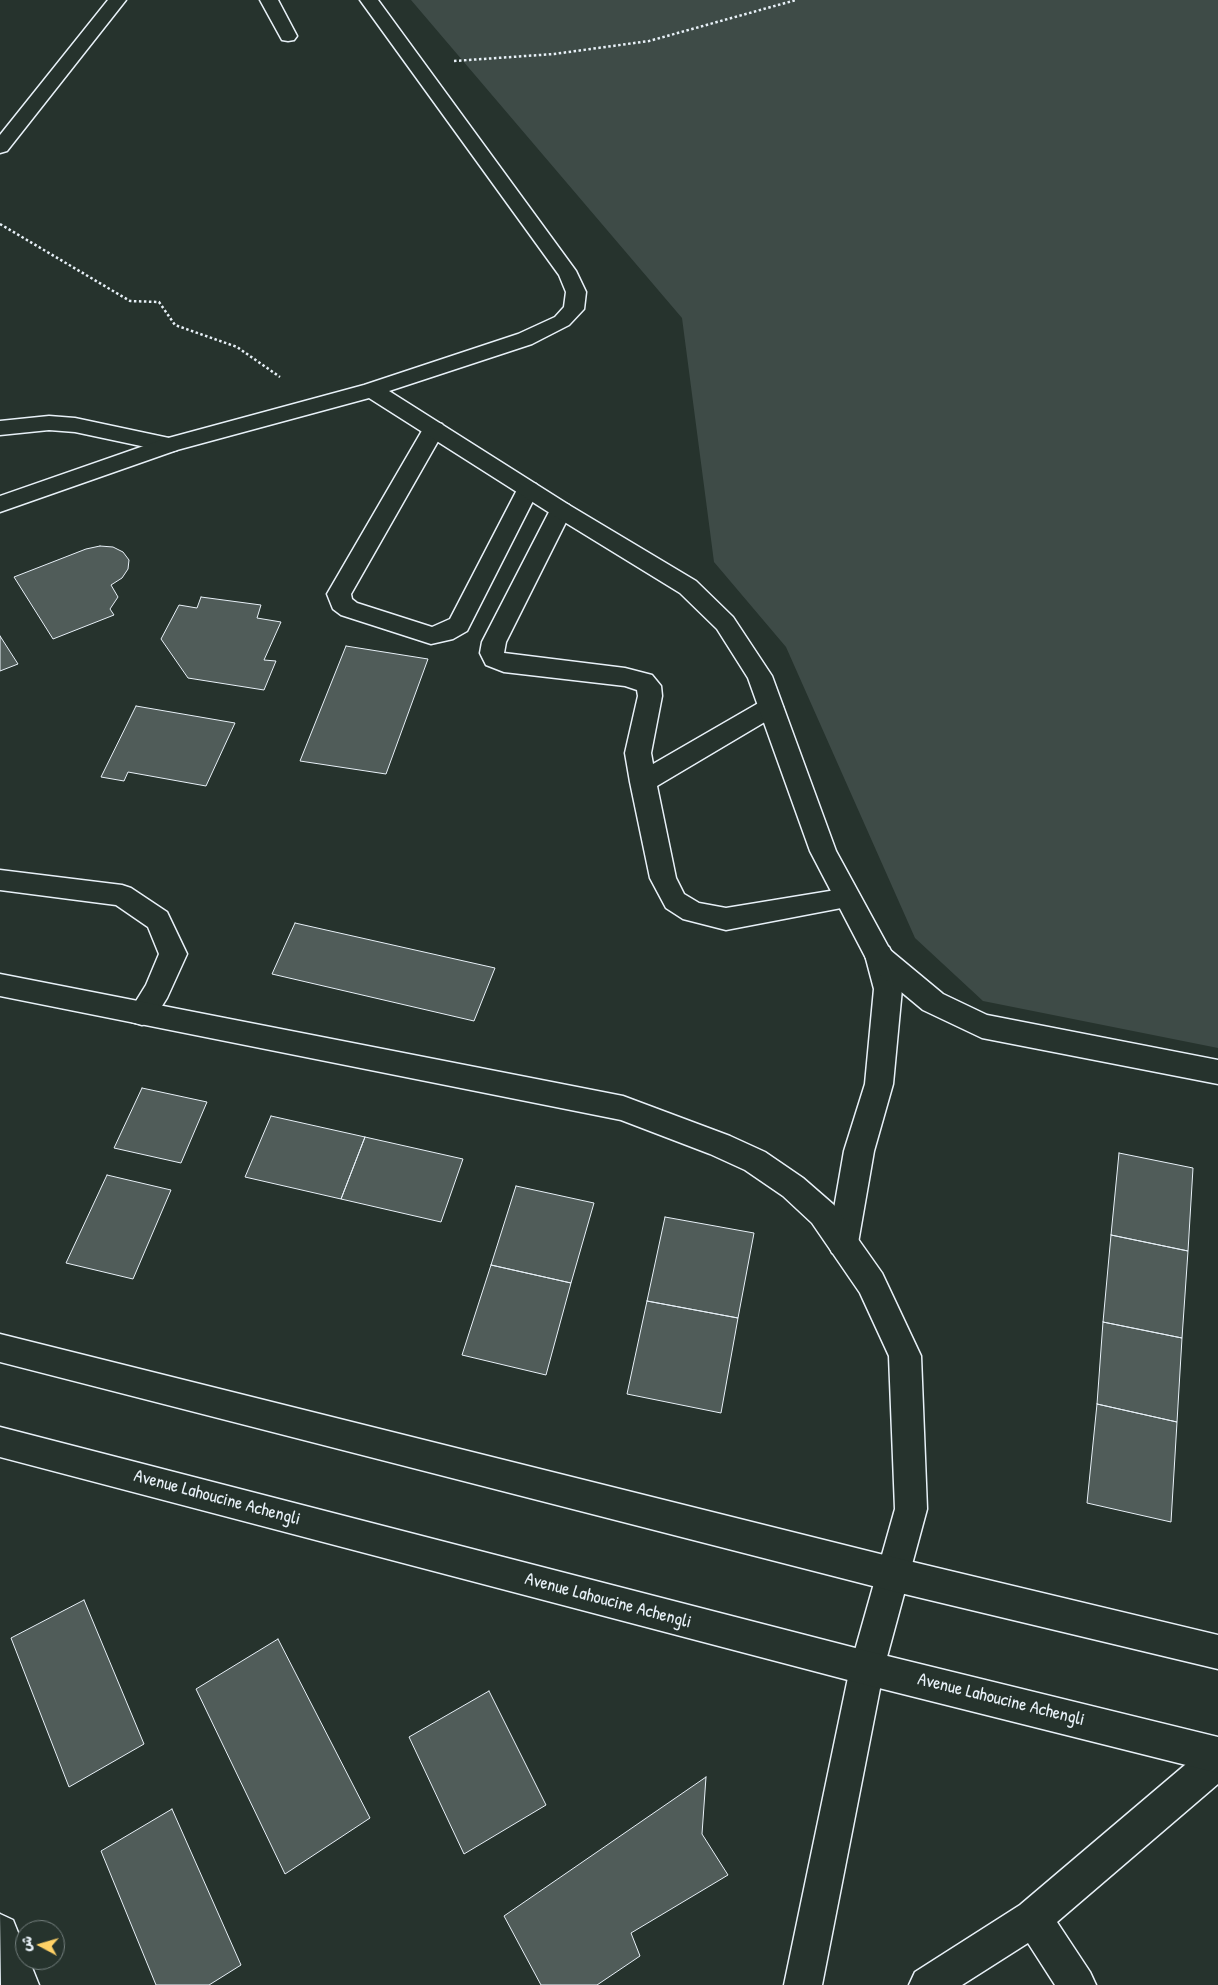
<!DOCTYPE html>
<meta charset="utf-8">
<style>
body{margin:0}
#map{position:relative;width:1218px;height:1985px;overflow:hidden;background:#26332d;font-family:"Patrick Hand","Playpen Sans Arabic",sans-serif}
canvas{display:block}
.north{position:absolute;left:15px;top:1920px;width:50px;height:50px;box-sizing:border-box;background:#26332d;border:1px solid #747f7e;border-radius:50%;rotate:276deg;font-size:14px;font-weight:700;line-height:20px;text-align:center;color:#e8f1f8}
.north::after{content:'';display:block;margin:auto;width:18px;height:22px;background:#ffd166;clip-path:polygon(50% 0,100% 100%,50% 72%,0 100%)}
</style>
<div id="map">
<canvas width="1218" height="1985"></canvas>
<div class="north">ش</div>
</div>
<script>
const c = document.querySelector('canvas').getContext('2d');
c.lineJoin = 'round';
function paint(path, color) { c.fillStyle = color; c.fill(path, 'evenodd'); }
const shape = rows => new Path2D(rows.map(r => 'M' + r).join(''));
function stroke(path, color, width, dash) { c.strokeStyle = color; c.lineWidth = width; c.lineCap = dash ? 'butt' : 'round'; c.setLineDash(dash || []); c.stroke(path); }
function write(font, color, halo, rows, align = 'center') {
  c.font = font + ' "Patrick Hand",sans-serif'; c.lineWidth = 4; c.setLineDash([]); c.textBaseline = 'middle'; c.strokeStyle = halo; c.fillStyle = color; for (const [text, x, y, turn = 0] of rows) {
    c.save(); c.translate(x, y); c.rotate((+turn || 0) * Math.PI / 180); c.textAlign = isNaN(turn) ? turn : align; if (halo) c.strokeText(text, 0, 0); c.fillText(text, 0, 0); c.restore();
  }
}
const green = shape([
 [411,0,1218,0,1218,1048,983,1001,915,938,786,647,714,562,682,318]
]);
const building = shape([
 [100,546,113,547,123,552,129,560,128,569,122,578,111,585,118,597,110,609,114,615,53,639,14,577,86,549,100,546],
 [201,597,261,605,257,618,281,622,264,660,276,661,264,690,188,678,161,639,179,605,197,608,201,597],
 [0,636,18,664,0,671,0,636],
 [346,646,428,659,386,774,300,761,346,646],
 [136,706,235,723,206,786,128,772,124,781,101,777,136,706],
 [295,923,495,968,474,1021,272,974,295,923],
 [142,1088,207,1102,181,1163,114,1148,142,1088],
 [271,1116,365,1137,341,1199,245,1177,271,1116],
 [365,1137,463,1159,441,1222,341,1199,365,1137],
 [1119,1153,1193,1168,1188,1251,1111,1235,1119,1153],
 [107,1175,171,1190,133,1279,66,1263,107,1175],
 [516,1186,594,1203,571,1283,491,1265,516,1186],
 [665,1217,754,1233,738,1318,647,1301,665,1217],
 [1111,1235,1188,1251,1182,1338,1103,1322,1111,1235],
 [491,1265,571,1283,546,1375,462,1355,491,1265],
 [647,1301,738,1318,721,1413,627,1394,647,1301],
 [1103,1322,1182,1338,1177,1422,1097,1404,1103,1322],
 [1097,1404,1177,1422,1171,1522,1087,1503,1097,1404],
 [84,1600,144,1744,69,1787,11,1638,84,1600],
 [278,1639,370,1818,285,1874,196,1689,278,1639],
 [489,1691,546,1805,464,1854,409,1737,489,1691],
 [706,1777,702,1834,728,1875,631,1933,640,1956,597,1985,541,1985,504,1916,706,1777],
 [172,1809,241,1965,209,1985,156,1985,101,1851,172,1809]
]);
const path = shape([
 [454,61,554,54,649,41,796,0],
 [0,224,130,301,159,302,175,325,237,347,280,377]
]);
const service = shape([
 [260,0,278,0,297,36,294,40,288,41,282,40,260,0],
 [49,416,75,418,169,438,177,440,180,445,177,450,169,452,75,432,49,430,0,435,0,421,49,416],
 [434,422,442,424,445,429,351,594,352,599,357,603,432,627,450,619,520,484,528,482,536,484,539,489,467,631,453,639,431,644,341,615,333,609,327,594,423,429,426,424,434,422],
 [561,502,569,505,572,510,506,642,504,653,625,668,652,675,661,686,662,696,651,753,653,764,762,701,771,698,780,701,783,707,780,713,657,786,676,878,684,894,699,903,726,908,848,888,857,891,861,898,857,905,726,930,683,919,666,908,650,878,630,782,625,753,638,696,637,690,625,686,504,672,486,665,480,653,482,642,550,510,553,505,561,502],
 [0,870,122,885,131,888,167,912,187,954,167,998,152,1022,142,1025,132,1022,128,1014,146,985,159,954,148,927,116,905,0,890,0,870],
 [879,944,889,947,893,955,902,989,893,1084,874,1151,858,1243,854,1253,843,1256,832,1253,828,1243,844,1151,865,1084,874,989,865,955,869,947,879,944]
]);
const minor = shape([
 [108,0,126,0,7,151,0,153,0,135,108,0],
 [360,0,378,0,576,271,586,292,584,309,569,325,532,344,389,391,569,505,696,581,733,617,772,676,836,851,890,950,943,994,987,1015,1218,1060,1218,1084,982,1038,923,1010,870,966,810,851,748,678,717,629,680,593,553,515,369,398,177,450,0,512,0,496,161,440,364,385,518,334,555,317,564,307,566,292,559,275,360,0],
 [0,974,623,1096,730,1136,765,1152,803,1178,834,1205,882,1273,921,1356,927,1509,884,1668,822,1985,784,1985,850,1668,895,1509,889,1356,860,1293,812,1223,783,1196,745,1170,710,1154,621,1120,0,996,0,974],
 [1218,1743,1218,1784,1057,1922,1090,1972,1096,1985,1055,1985,1028,1943,962,1985,909,1985,915,1972,1020,1905,1205,1748,1218,1743],
 [0,1914,13,1920,25,1950,25,1960,29,1960,39,1985,1,1985,0,1914]
]);
const tertiary = shape([
 [0,1334,892,1557,1218,1635,1218,1669,892,1591,0,1362,0,1334],
 [0,1427,867,1651,1218,1737,1218,1773,867,1685,0,1457,0,1427]
]);
const nearStreetnames = [
 ["Avenue Lahoucine Achengli",217,1498,15],
 ["Avenue Lahoucine Achengli",608,1601,15],
 ["Avenue Lahoucine Achengli",1001,1700,14]
];
paint(green, '#3e4b47');
paint(building, '#505c59');
stroke(building, '#e8f1f8', 1);
stroke(service, '#e8f1f8', 3);
stroke(minor, '#e8f1f8', 3);
stroke(tertiary, '#e8f1f8', 3);
stroke(path, '#e8f1f8', 2.5, [2.5, 2.5]);
paint(service, '#26332d');
paint(minor, '#26332d');
paint(tertiary, '#26332d');
write('18px', '#e8f1f8', '#26332d', nearStreetnames);
</script>
